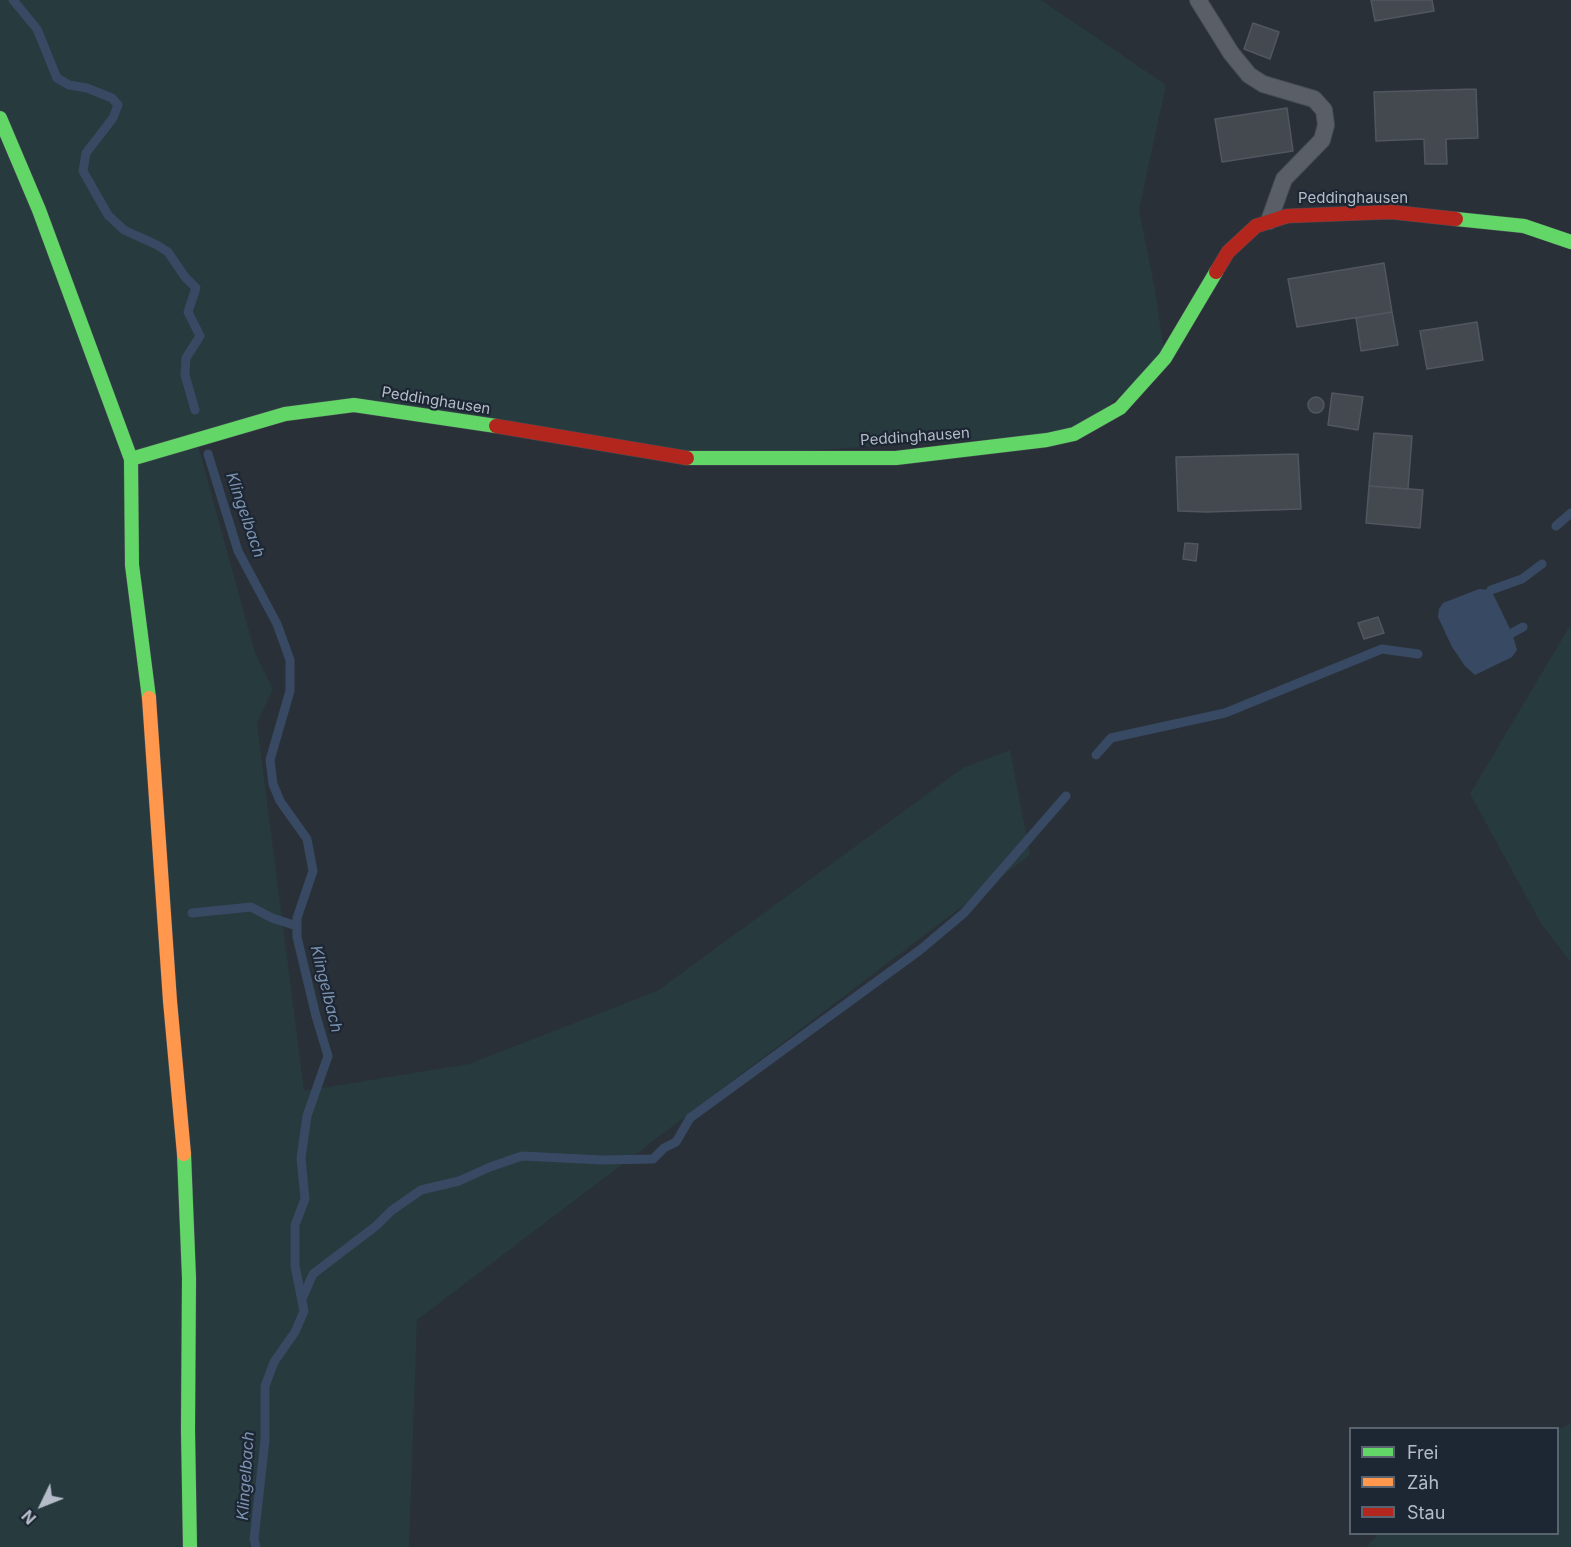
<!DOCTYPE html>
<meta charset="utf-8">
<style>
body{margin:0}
#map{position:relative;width:1571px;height:1547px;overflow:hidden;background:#2a3038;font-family:Inter,sans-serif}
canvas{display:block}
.legend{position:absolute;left:1349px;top:1427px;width:210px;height:108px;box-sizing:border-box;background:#1d2633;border:2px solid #59626f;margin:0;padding:8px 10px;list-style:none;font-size:18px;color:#b4bcc9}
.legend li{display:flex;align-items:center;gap:12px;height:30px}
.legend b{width:30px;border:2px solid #59626f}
.north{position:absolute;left:12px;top:1475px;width:60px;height:60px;-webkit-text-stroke:4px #1d2633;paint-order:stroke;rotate:227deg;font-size:16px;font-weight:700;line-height:24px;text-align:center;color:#b4bcc9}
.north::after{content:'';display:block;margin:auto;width:21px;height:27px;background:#b4bcc9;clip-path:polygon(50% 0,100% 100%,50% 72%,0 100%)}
</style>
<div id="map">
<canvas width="1571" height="1547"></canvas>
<ul class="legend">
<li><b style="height:8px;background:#63d668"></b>Frei</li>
<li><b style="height:8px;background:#ff974d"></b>Zäh</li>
<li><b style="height:8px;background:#b3261e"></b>Stau</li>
</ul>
<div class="north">N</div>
</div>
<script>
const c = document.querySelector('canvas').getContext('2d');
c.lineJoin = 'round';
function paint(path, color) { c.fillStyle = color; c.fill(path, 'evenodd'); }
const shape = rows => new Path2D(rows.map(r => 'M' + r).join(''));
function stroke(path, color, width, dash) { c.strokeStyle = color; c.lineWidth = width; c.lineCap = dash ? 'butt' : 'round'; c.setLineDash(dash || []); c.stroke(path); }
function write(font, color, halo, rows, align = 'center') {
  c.font = font + ' Inter,sans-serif'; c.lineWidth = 4.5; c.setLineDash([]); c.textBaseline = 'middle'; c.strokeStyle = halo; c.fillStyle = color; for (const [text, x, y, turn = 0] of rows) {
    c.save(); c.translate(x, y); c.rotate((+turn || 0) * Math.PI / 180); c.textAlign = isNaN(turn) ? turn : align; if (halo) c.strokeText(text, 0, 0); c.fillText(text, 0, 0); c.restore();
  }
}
const green = shape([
 [0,0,1041,0,1166,85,1139,210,1155,290,1165,358,1074,434,685,458,354,405,197,442,255,653,273,689,257,723,304,1091,469,1064,657,991,963,768,1010,750,1030,855,417,1320,409,1547,0,1547],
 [1571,624,1571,962,1542,925,1470,794],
 [1571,1423,1571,1547,1366,1547,1379,1534,1558,1534,1558,1430]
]);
const water = shape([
 [1479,589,1491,590,1512,633,1517,650,1512,657,1475,675,1465,666,1452,647,1438,617,1439,609,1443,603]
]);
const stream = shape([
 [13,0,37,29,57,78,69,85,87,88,112,98,118,105,113,118,86,153,83,171,108,215,124,230,157,245,168,252,185,277,196,288,188,312,200,336,186,358,185,375,195,410],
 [208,454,238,551,277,624,290,660,290,691,270,760,273,784,280,801,307,839,313,871,297,918,297,937,316,1016,328,1056,307,1116,301,1158,305,1199,295,1225,295,1266,304,1311,295,1332,274,1362,265,1386,265,1440,254,1539,256,1547],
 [1556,526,1571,513],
 [1491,590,1522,579,1542,564],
 [1512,633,1523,627],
 [1096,755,1111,738,1225,713,1382,649,1418,654],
 [192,913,251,907,272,918,297,926],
 [302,1299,313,1274,376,1226,391,1211,421,1190,459,1181,490,1167,522,1156,602,1160,653,1159,664,1148,676,1142,690,1118,920,950,964,913,1066,796]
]);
const building = shape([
 [1371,0,1432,0,1434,11,1375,21,1371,0],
 [1253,23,1279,32,1270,59,1244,49,1253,23],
 [1476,89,1478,138,1446,139,1447,164,1425,164,1424,139,1376,141,1374,92,1476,89],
 [1287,108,1293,151,1222,162,1215,119,1287,108],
 [1384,263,1392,312,1297,327,1288,279,1384,263],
 [1392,312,1398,345,1361,351,1356,318,1392,312],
 [1477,322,1483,360,1427,369,1420,331,1477,322],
 [1332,393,1363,397,1358,430,1328,425,1332,393],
 '1308 405a8 8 0 1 1 16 0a8 8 0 1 1-16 0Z',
 [1374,433,1412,436,1408,489,1369,486,1374,433],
 [1298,454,1301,509,1206,512,1178,511,1176,457,1298,454],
 [1369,486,1423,490,1420,528,1366,523,1369,486],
 [1185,543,1198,544,1196,561,1183,559,1185,543],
 [1378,617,1384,633,1364,639,1358,623,1378,617]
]);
const lane = shape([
 [1198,0,1231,53,1249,75,1263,84,1314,99,1324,110,1326,125,1322,140,1284,179,1269,221]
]);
const fast = shape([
 [0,118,39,210,131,459,132,565,149,698],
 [1456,219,1524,226,1571,242],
 [687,458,896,458,1047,440,1074,434,1120,408,1165,358,1216,272],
 [131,459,285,414,354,405,496,426],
 [184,1154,189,1278,188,1430,190,1547]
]);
const slow = shape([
 [149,698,170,1001,184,1154]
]);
const jam = shape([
 [1216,272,1228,252,1256,226,1287,216,1391,212,1456,219],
 [496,426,687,458]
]);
const streetNames = [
 ["Peddinghausen",1353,198],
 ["Peddinghausen",436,401,9],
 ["Peddinghausen",915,437,-4]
];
const waterNames = [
 ["Klingelbach",245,515,71],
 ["Klingelbach",326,989,76],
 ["Klingelbach",246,1476,-86]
];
paint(green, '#273a3e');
paint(water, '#384963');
stroke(stream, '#384963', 9);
paint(building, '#444950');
stroke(building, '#52575f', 1.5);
stroke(lane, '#484c53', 18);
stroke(fast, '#484c53', 15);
stroke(slow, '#484c53', 15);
stroke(jam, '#484c53', 15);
stroke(lane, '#5a5e66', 16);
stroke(fast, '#63d668', 14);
stroke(slow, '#ff974d', 14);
stroke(jam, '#b3261e', 14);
write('15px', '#b4bcc9', '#1d2633', streetNames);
write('italic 16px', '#7c92b1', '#1d2633', waterNames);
</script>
